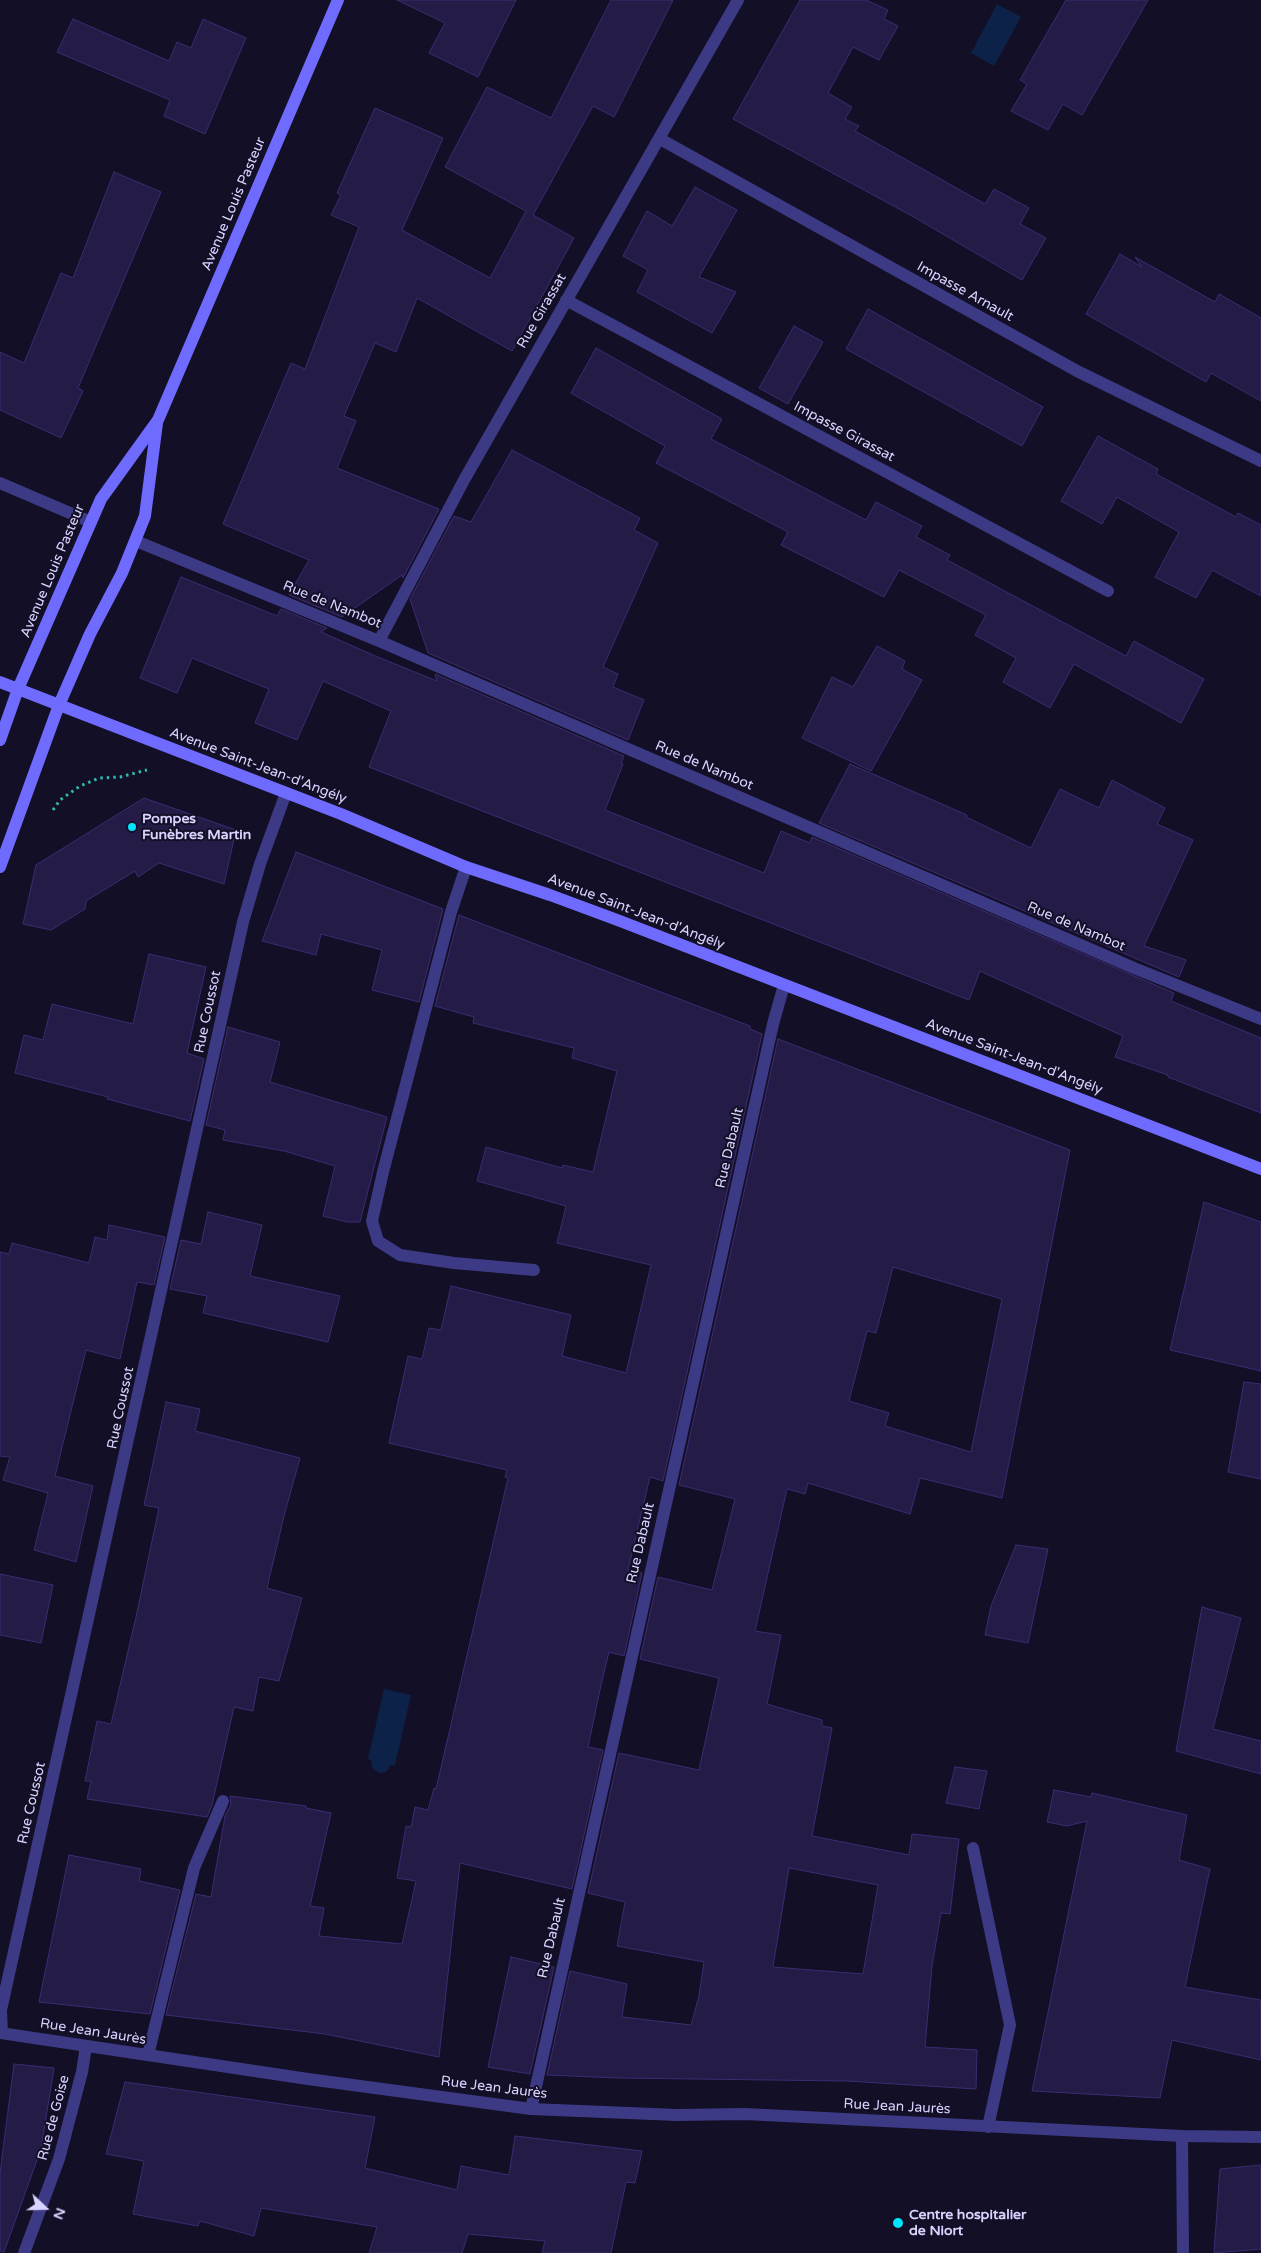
<!DOCTYPE html>
<meta charset="utf-8">
<style>
body{margin:0}
#map{position:relative;width:1261px;height:2253px;overflow:hidden;background:#130f26;font-family:"Varela Round",sans-serif}
canvas{display:block}
.north{position:absolute;left:20px;top:2183px;width:50px;height:50px;-webkit-text-stroke:4px #130f26;paint-order:stroke;rotate:111deg;font-size:14px;font-weight:700;line-height:20px;text-align:center;color:#d9d4ff}
.north::after{content:'';display:block;margin:auto;width:18px;height:22px;background:#d9d4ff;clip-path:polygon(50% 0,100% 100%,50% 72%,0 100%)}
</style>
<div id="map">
<canvas width="1261" height="2253"></canvas>
<div class="north">N</div>
</div>
<script>
const c = document.querySelector('canvas').getContext('2d');
c.lineJoin = 'round';
function paint(path, color) { c.fillStyle = color; c.fill(path, 'evenodd'); }
const shape = rows => new Path2D(rows.map(r => 'M' + r).join(''));
function stroke(path, color, width, dash) { c.strokeStyle = color; c.lineWidth = width; c.lineCap = dash ? 'butt' : 'round'; c.setLineDash(dash || []); c.stroke(path); }
function write(font, color, halo, rows, align = 'center') {
  c.font = font + ' "Varela Round",sans-serif'; c.lineWidth = 4; c.setLineDash([]); c.textBaseline = 'middle'; c.strokeStyle = halo; c.fillStyle = color; for (const [text, x, y, turn = 0] of rows) {
    c.save(); c.translate(x, y); c.rotate((+turn || 0) * Math.PI / 180); c.textAlign = isNaN(turn) ? turn : align; if (halo) c.strokeText(text, 0, 0); c.fillText(text, 0, 0); c.restore();
  }
}
const water = shape([
 [997,4,1021,17,994,66,971,53],
 [384,1689,411,1695,395,1765,391,1765,386,1772,379,1773,372,1768,371,1760,368,1759]
]);
const building = shape([
 [397,0,516,0,478,77,429,53,445,23,397,0],
 [611,0,673,0,614,117,593,106,533,215,574,238,512,351,417,298,396,352,375,343,344,416,356,421,337,468,439,509,403,578,402,575,342,617,289,595,309,560,223,524,291,363,305,369,359,227,331,215,341,195,337,193,375,108,443,138,402,230,490,278,526,211,445,167,487,87,551,118,611,0],
 [800,0,866,0,888,10,884,19,898,26,879,60,853,47,828,93,852,107,845,119,859,126,855,131,985,204,994,189,1029,208,1020,224,1046,238,1022,280,912,216,733,119,800,0],
 [1066,0,1148,0,1082,115,1063,104,1048,130,1011,111,1027,84,1020,80,1066,0],
 [73,19,169,61,177,42,191,48,203,19,246,38,205,134,164,116,170,100,57,52,73,19],
 [114,172,161,192,78,388,83,391,61,438,0,410,0,352,24,363,61,273,73,278,114,172],
 [695,187,737,210,699,277,736,292,712,333,637,292,648,270,623,256,647,211,672,226,695,187],
 [1120,254,1142,267,1135,257,1215,302,1219,294,1261,318,1261,401,1211,373,1206,382,1086,314,1120,254],
 [868,309,1043,407,1022,446,846,349,868,309],
 [794,326,823,342,788,404,759,388,794,326],
 [596,348,722,419,711,439,866,520,876,502,922,526,916,537,950,555,947,560,1126,656,1134,641,1204,679,1181,723,1074,664,1050,708,1003,682,1016,658,975,635,986,615,899,570,884,597,781,545,788,532,656,463,665,446,571,393,596,348],
 [1098,436,1158,469,1156,474,1236,517,1238,513,1261,525,1261,596,1212,570,1196,598,1155,577,1179,532,1117,497,1102,524,1061,501,1098,436],
 [512,450,640,518,634,530,658,543,603,667,618,674,613,687,644,700,628,740,428,653,410,599,454,516,471,522,512,450],
 [181,577,277,616,281,609,327,628,321,632,373,655,437,681,435,674,624,756,621,763,623,764,605,810,764,873,781,831,810,843,812,837,1174,993,1171,1001,1261,1038,1261,1113,1168,1077,1168,1075,1115,1057,1123,1036,980,971,969,1000,369,767,391,711,323,681,297,740,255,723,269,689,192,658,177,693,140,678,181,577],
 [877,646,905,661,902,669,922,680,871,771,802,738,832,677,853,687,877,646],
 [850,764,967,815,966,817,1031,848,1060,789,1099,808,1112,780,1165,808,1157,824,1193,840,1144,946,1186,960,1179,977,819,823,850,764],
 [144,798,236,830,224,884,159,863,138,877,135,871,86,901,85,909,51,930,23,924,36,865,144,798],
 [296,852,443,909,419,1002,372,990,382,950,321,934,316,955,262,941,296,852],
 [459,915,750,1026,750,1029,762,1034,663,1481,650,1477,635,1540,628,1570,642,1573,624,1656,609,1652,601,1685,588,1747,603,1750,572,1889,460,1863,439,2057,325,2034,166,2015,196,1894,211,1897,225,1816,231,1804,230,1796,306,1806,306,1808,331,1813,310,1906,324,1908,319,1936,402,1944,416,1881,397,1878,406,1826,411,1827,415,1807,428,1810,434,1788,436,1789,508,1478,505,1477,507,1470,389,1443,408,1356,422,1359,429,1328,441,1330,451,1286,571,1315,562,1356,626,1373,651,1265,557,1243,566,1206,477,1181,486,1147,562,1168,563,1165,593,1172,617,1071,572,1058,574,1048,473,1023,474,1017,435,1006,459,915],
 [149,954,206,967,187,1053,204,1059,190,1121,107,1099,108,1097,15,1073,24,1035,43,1040,52,1004,133,1024,149,954],
 [228,1027,280,1042,270,1082,387,1117,360,1222,347,1222,323,1216,335,1166,284,1151,223,1140,225,1130,206,1125,228,1027],
 [778,1039,1070,1150,1002,1498,920,1478,910,1514,808,1483,805,1494,787,1489,755,1631,781,1635,767,1704,822,1720,822,1726,832,1728,812,1836,909,1855,912,1834,959,1839,950,1914,941,1913,932,1966,925,2047,977,2050,976,2089,847,2081,618,2078,547,2075,570,1971,627,1984,622,2017,691,2025,699,1996,704,1962,617,1946,625,1902,588,1893,619,1753,699,1770,719,1678,640,1659,658,1577,712,1590,735,1499,679,1485,778,1039],
 [893,1267,1002,1299,971,1452,885,1426,889,1413,849,1401,867,1331,876,1333,893,1267],
 [789,1868,878,1885,863,1974,773,1967,789,1868],
 [1204,1202,1261,1222,1261,1371,1170,1350,1204,1202],
 [208,1212,262,1225,250,1276,340,1296,328,1342,203,1313,207,1296,170,1289,181,1240,201,1244,208,1212],
 [109,1225,165,1237,154,1285,137,1282,120,1359,86,1350,55,1476,93,1486,76,1562,34,1550,48,1493,3,1480,10,1457,0,1456,0,1252,9,1254,12,1243,89,1263,95,1237,107,1240,109,1225],
 [1244,1382,1261,1384,1261,1479,1228,1472,1244,1382],
 [166,1402,200,1409,195,1431,300,1458,284,1516,267,1588,302,1598,279,1681,259,1677,253,1711,234,1707,212,1805,207,1817,87,1799,91,1781,85,1781,97,1721,111,1724,136,1617,159,1508,144,1505,166,1402],
 [1016,1545,1048,1549,1028,1643,985,1635,991,1606,1016,1545],
 [0,1574,53,1585,41,1643,0,1635,0,1574],
 [1202,1607,1241,1618,1213,1729,1261,1741,1261,1774,1176,1751,1202,1607],
 [955,1767,987,1771,979,1809,946,1803,955,1767],
 [1054,1790,1091,1797,1092,1793,1187,1815,1179,1860,1210,1869,1185,1987,1261,2000,1261,2060,1172,2040,1160,2098,1032,2091,1087,1821,1067,1826,1047,1822,1054,1790],
 [69,1855,141,1869,139,1881,180,1890,150,2014,39,2002,69,1855],
 [511,1957,554,1967,530,2074,488,2067,511,1957],
 [14,2064,54,2068,41,2149,4,2252,0,2251,0,2173,14,2064],
 [125,2082,375,2117,365,2168,457,2190,461,2166,509,2175,515,2136,642,2151,635,2183,626,2182,611,2253,542,2253,545,2241,468,2234,462,2253,369,2253,377,2227,261,2208,254,2236,200,2221,198,2226,133,2214,144,2161,106,2154,125,2082],
 [1261,2165,1261,2249,1214,2253,1220,2169,1261,2165]
]);
const path = shape([
 [53,810,60,800,80,786,99,778,120,777,147,770]
]);
const service = shape([
 [466,867,451,912,383,1172,372,1221,378,1241,400,1255,454,1263,534,1270],
 [148,2055,194,1868,223,1801]
]);
const minor = shape([
 [660,139,1077,371,1261,461],
 [566,300,1108,591],
 [0,483,91,522],
 [136,541,379,641,1134,968,1261,1019],
 [379,641,464,480,738,0],
 [973,1848,1010,2025,988,2127],
 [2,2033,1,2010,243,922,260,864,286,793],
 [531,2109,773,1024,784,985],
 [1182,2136,1183,2253],
 [24,2253,59,2159,82,2072,86,2046]
]);
const tertiary = shape([
 [0,2033,308,2079,531,2109,677,2115,745,2114,1182,2136,1261,2137]
]);
const secondary = shape([
 [0,682,341,814,466,867,550,895,620,921,1261,1169],
 [0,740,18,689,101,499,158,420,338,0],
 [0,867,59,705,90,634,122,573,145,516,157,423]
]);
const markers = [
 [132,827,5,"#00e5ff"],
 [898,2223,6,"#00e5ff"]
];
const streetNames = [
 ["Avenue Louis Pasteur",234,204,-67],
 ["Impasse Arnault",965,292,29],
 ["Rue Girassat",542,311,-60],
 ["Impasse Girassat",844,432,28],
 ["Avenue Louis Pasteur",53,571,-67],
 ["Rue de Nambot",332,605,22],
 ["Avenue Saint-Jean-d'Angély",258,766,21],
 ["Rue de Nambot",704,766,23],
 ["Avenue Saint-Jean-d'Angély",636,912,21],
 ["Rue de Nambot",1076,927,23],
 ["Rue Coussot",208,1012,-78],
 ["Avenue Saint-Jean-d'Angély",1014,1057,21],
 ["Rue Dabault",730,1148,-77],
 ["Rue Coussot",121,1408,-78],
 ["Rue Dabault",641,1543,-77],
 ["Rue Coussot",32,1803,-77],
 ["Rue Dabault",552,1938,-77],
 ["Rue Jean Jaurès",93,2032,9],
 ["Rue Jean Jaurès",494,2088,7],
 ["Rue Jean Jaurès",897,2107,3],
 ["Rue de Goise",54,2118,-75]
];
const poiNames = [
 ["Pompes",142,819],
 ["Funèbres Martin",142,835],
 ["Centre hospitalier",909,2215],
 ["de Niort",909,2231]
];
paint(water, '#0c2248');
paint(building, '#241b47');
stroke(building, '#3b2d73', 1);
stroke(path, '#2fb8b0', 3, [2.5, 4]);
stroke(service, '#3d3a85', 12);
stroke(minor, '#3d3a85', 12);
stroke(tertiary, '#3d3a85', 12);
stroke(secondary, '#6f6bff', 12);
for (const [x, y, r, color] of markers) { const dot = new Path2D(); dot.arc(x, y, r, 0, 2 * Math.PI); c.fillStyle = color; c.fill(dot); stroke(dot, '#130f26', 2); }
write('14px', '#d9d4ff', '#130f26', streetNames);
write('bold 14px', '#d9d4ff', '#130f26', poiNames, 'left');
</script>
